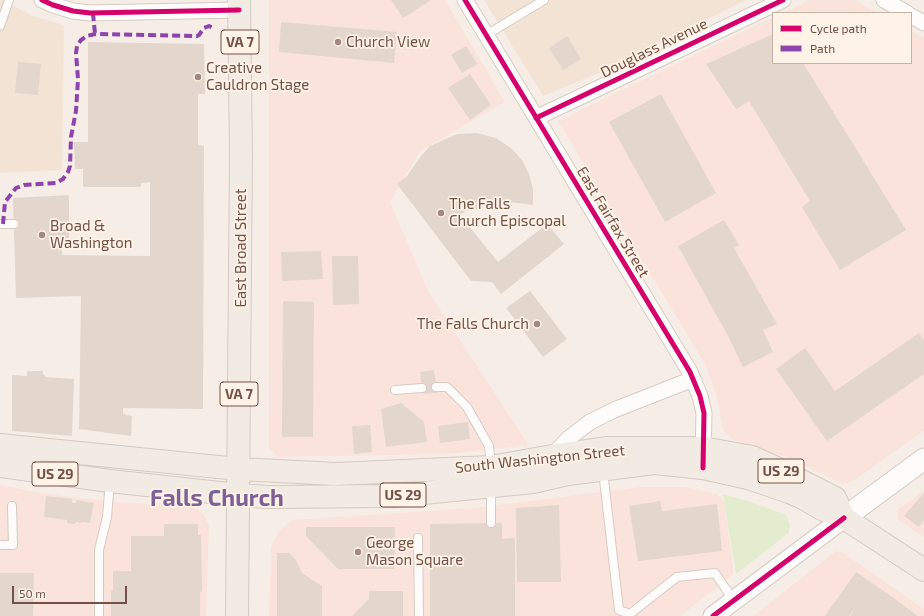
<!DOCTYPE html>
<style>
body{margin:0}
#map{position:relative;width:924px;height:616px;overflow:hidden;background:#f6eee6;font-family:"Exo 2",sans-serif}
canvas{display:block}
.legend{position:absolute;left:772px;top:12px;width:140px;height:52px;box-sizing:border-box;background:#fff2e6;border:1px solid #c7b2a6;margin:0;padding:5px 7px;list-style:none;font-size:12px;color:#745146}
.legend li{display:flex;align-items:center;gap:8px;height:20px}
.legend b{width:20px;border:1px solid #c7b2a6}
.scale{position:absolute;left:12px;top:586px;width:115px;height:18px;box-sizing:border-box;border:2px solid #745146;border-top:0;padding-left:5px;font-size:12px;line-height:14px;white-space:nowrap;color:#745146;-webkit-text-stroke:3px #fff2e6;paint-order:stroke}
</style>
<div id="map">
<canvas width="924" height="616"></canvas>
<ul class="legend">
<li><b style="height:5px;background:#d6006c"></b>Cycle path</li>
<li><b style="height:5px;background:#8e44ad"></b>Path</li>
</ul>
<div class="scale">50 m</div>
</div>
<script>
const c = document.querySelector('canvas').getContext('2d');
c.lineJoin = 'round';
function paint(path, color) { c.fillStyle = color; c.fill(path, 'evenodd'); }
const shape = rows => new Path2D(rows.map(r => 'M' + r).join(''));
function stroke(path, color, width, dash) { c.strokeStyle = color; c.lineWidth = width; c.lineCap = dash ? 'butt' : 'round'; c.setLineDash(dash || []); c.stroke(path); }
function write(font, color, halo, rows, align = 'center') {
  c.font = font + ' "Exo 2",sans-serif'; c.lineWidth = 3.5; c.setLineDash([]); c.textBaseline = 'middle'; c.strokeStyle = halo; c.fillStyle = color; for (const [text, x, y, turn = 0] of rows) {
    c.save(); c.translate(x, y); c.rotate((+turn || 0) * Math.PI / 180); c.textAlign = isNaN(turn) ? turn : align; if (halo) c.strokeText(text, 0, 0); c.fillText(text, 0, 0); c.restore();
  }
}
const residential = shape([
 [0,0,3,0,32,16,64,25,62,170,0,173],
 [484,0,746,0,606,70,543,96]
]);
const commercial = shape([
 [269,0,445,0,505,102,420,151,390,202,429,293,529,445,447,454,278,457,269,448],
 [809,0,855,0,878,13,782,13],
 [773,17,773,63,911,63,911,31,924,38,924,431,852,482,842,484,792,459,733,440,723,430,717,397,705,364,558,121],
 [0,485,40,493,94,500,196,508,204,515,209,525,206,616,0,616],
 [640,487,685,487,717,494,724,502,734,574,680,616,269,616,271,547,279,531,292,520,474,508],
 [924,491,924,537,898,520,898,509],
 [836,551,845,554,924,609,924,616,753,616]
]);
const green = shape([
 [723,494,754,503,786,515,790,524,789,532,781,539,736,574]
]);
const building = shape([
 [391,0,430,0,430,1,403,18],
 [281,22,397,32,394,63,279,52],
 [773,34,773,63,803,63,906,230,840,270,802,207,810,201,749,101,736,109,706,64],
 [567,36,581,59,563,70,549,48],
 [88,42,204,44,205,94,198,94,198,145,204,146,203,409,123,408,123,414,132,416,131,436,79,429,81,296,16,298,13,198,69,195,69,246,62,246,62,255,150,256,150,182,141,183,141,187,83,187,83,169,75,169,74,142,88,142],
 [466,46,477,64,462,73,451,55],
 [18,62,41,64,38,95,15,93],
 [470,74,491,105,470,120,448,88],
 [661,94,716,193,665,222,609,122],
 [477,133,496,138,512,149,522,160,529,174,533,189,533,205,480,198,479,210,469,209,460,215,498,262,547,224,564,244,501,294,492,282,471,281,397,184,407,176,421,156,430,146,457,134],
 [724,220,739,245,734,248,777,324,763,330,773,352,743,367,728,336,678,246],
 [321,251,323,279,282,281,281,252],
 [332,256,358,256,359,304,333,305],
 [530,291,567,339,543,357,506,308],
 [283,301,314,302,313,437,282,437],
 [919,333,924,340,924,374,827,441,776,369,805,348,835,391],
 [434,370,437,393,423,394,420,372],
 [27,371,43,371,43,375,45,375,45,377,74,379,72,436,12,431,12,375,27,376],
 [401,403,424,422,427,442,386,447,381,409],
 [468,422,470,439,440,443,438,426],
 [370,425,372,452,354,454,352,426],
 [924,493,924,520,919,527,904,516],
 [46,496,72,499,72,503,76,503,76,500,94,503,90,523,82,522,82,523,76,522,75,524,67,523,67,520,44,517],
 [660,501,662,511,717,504,722,551,638,561,629,506],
 [559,505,561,582,517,582,516,508],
 [502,523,502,539,515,538,515,616,430,616,430,524],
 [164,524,198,524,198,535,201,535,202,591,200,592,200,616,111,616,111,591,113,591,113,571,131,571,131,536,164,536],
 [306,527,395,527,394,569,338,569,306,536],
 [277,553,289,553,296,560,302,573,322,586,322,616,277,616],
 [856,572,892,597,918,616,850,616,858,604,849,616,825,616],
 [0,573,34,573,33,616,0,616],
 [369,591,403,591,403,616,352,616,369,599]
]);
const service = shape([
 [0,26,9,0],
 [486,35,544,0],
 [0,224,14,224],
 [436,387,447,387,467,407,489,446,491,466],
 [395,390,422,388],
 [603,471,619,610,630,614,677,577,715,573,734,601],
 [491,523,491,488],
 [418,538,419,616],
 [0,545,13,545,12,506],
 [99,616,99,550,107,517,110,481]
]);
const minor = shape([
 [42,0,53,5,73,11,90,13,239,10],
 [465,0,690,372,700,396,704,413,703,458],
 [884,0,907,13],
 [911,16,924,23],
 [536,118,783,0],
 [552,456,569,438,590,422,614,410,693,379]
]);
const tertiary = shape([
 [713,616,844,518]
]);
const secondary = shape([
 [844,518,924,459]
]);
const primary = shape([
 [0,445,238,469,336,474,491,467,552,456,608,448,703,448,752,457,772,466,835,498,844,518],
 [0,466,110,481,238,495,268,497,394,496,533,482,568,474,654,463,703,468,748,478,789,492,803,498,820,508,844,518,924,570],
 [237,616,241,154,239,0]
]);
const quiet = shape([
 [93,13,95,34],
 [3,224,5,202,16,188,24,185,56,183,63,179,68,172,70,166,71,137,76,111,78,79,76,53,77,46,81,40,87,36,95,34,197,36,199,35,204,28,209,26,213,28]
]);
const cycleway = shape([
 [42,0,53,5,73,11,90,13,239,10],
 [465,0,690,372,700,396,704,413,703,468],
 [536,118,783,0],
 [713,616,844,518]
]);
const markers = [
 [338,42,4,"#a2887e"],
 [198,77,4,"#a2887e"],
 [441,213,4,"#a2887e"],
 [42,235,4,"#a2887e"],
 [537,324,4,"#a2887e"],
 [358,552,4,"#a2887e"]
];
const shields = [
 [240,42,38],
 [239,394,38],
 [781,471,46],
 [55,474,46],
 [403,495,46]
];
const shieldNames = [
 ["VA 7",240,42],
 ["VA 7",239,394],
 ["US 29",781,471],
 ["US 29",55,474],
 ["US 29",403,495]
];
const poiNames = [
 ["Church View",346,42],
 ["Creative",206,68],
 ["Cauldron Stage",206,85],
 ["The Falls",449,204],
 ["Church Episcopal",449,221],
 ["Broad &",50,226],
 ["Washington",50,243],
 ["The Falls Church",529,324,"right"],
 ["George",366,543],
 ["Mason Square",366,560]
];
const streetNames = [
 ["Douglass Avenue",654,48,-26],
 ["East Fairfax Street",613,222,59],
 ["East Broad Street",241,248,-90],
 ["South Washington Street",540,459,-6]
];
const townNames = [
 ["Falls Church",217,498]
];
paint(residential, '#f2e3d5');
paint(commercial, '#fae3db');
paint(green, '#e4eccf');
paint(building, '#e3d6cd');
stroke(service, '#d7cbc4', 10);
stroke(minor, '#d7cbc4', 17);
stroke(tertiary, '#d7cbc4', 21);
stroke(secondary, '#d7cac3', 23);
stroke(primary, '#d5c9c3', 24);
stroke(service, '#fefcfb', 8);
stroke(minor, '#fefcfb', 15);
stroke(tertiary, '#fefcfb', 19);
stroke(secondary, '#fefcfb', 21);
stroke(primary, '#f2ebe3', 22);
stroke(quiet, '#8e44ad', 4, [8, 4]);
stroke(cycleway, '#d6006c', 5);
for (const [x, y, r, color] of markers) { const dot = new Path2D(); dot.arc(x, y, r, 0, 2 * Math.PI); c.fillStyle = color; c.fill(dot); stroke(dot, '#fff2e6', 1.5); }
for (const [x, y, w] of shields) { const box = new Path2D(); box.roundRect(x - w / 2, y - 12, w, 24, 3); c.fillStyle = '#fff2e6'; c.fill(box); stroke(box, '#745146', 1); }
write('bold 14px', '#745146', null, shieldNames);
write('15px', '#745146', '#fff2e6', poiNames, 'left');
write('15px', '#745146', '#fff2e6', streetNames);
write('bold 23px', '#7f6198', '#fff2e6', townNames);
</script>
